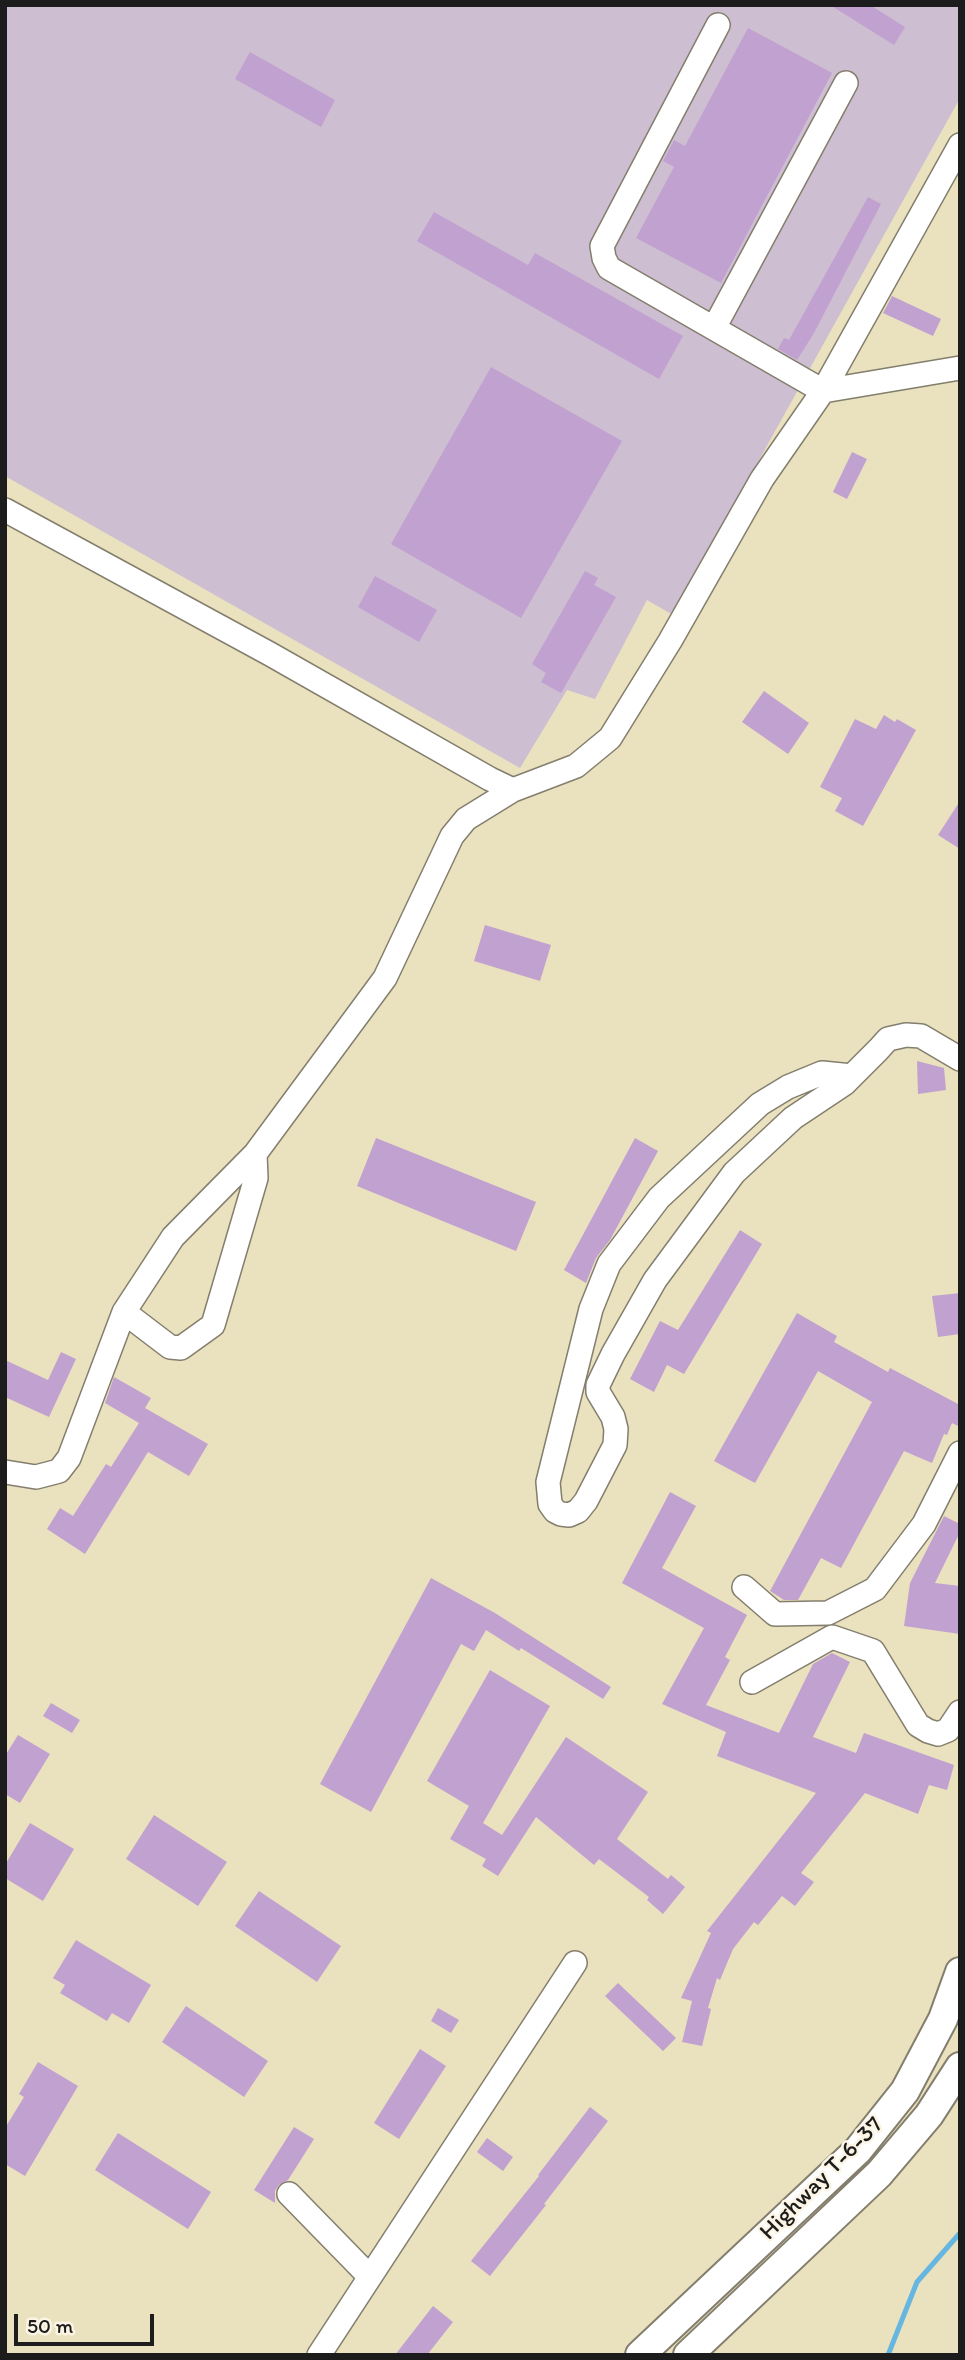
<!DOCTYPE html>
<style>
body{margin:0}
#map{position:relative;width:965px;height:2360px;overflow:hidden;background:#eae1be;font-family:Itim,sans-serif}
canvas{display:block}
.frame{position:absolute;inset:0;border:7px solid #1c1c1c;pointer-events:none}
.scale{position:absolute;left:14px;top:2314px;width:140px;height:32px;box-sizing:border-box;border:4px solid #1c1c1c;border-top:0;padding-left:9px;font-size:21px;line-height:24px;white-space:nowrap;color:#1c1c1c;-webkit-text-stroke:5px #fcf5e5;paint-order:stroke}
</style>
<div id="map">
<canvas width="965" height="2360"></canvas>
<div class="frame"></div>
<div class="scale">50 m</div>
</div>
<script>
const c = document.querySelector('canvas').getContext('2d');
c.lineJoin = 'round';
function paint(path, color) { c.fillStyle = color; c.fill(path, 'evenodd'); }
const shape = rows => new Path2D(rows.map(r => 'M' + r).join(''));
function stroke(path, color, width, dash) { c.strokeStyle = color; c.lineWidth = width; c.lineCap = dash ? 'butt' : 'round'; c.setLineDash(dash || []); c.stroke(path); }
function write(font, color, halo, rows, align = 'center') {
  c.font = font + ' Itim,sans-serif'; c.lineWidth = 5; c.setLineDash([]); c.textBaseline = 'middle'; c.strokeStyle = halo; c.fillStyle = color; for (const [text, x, y, turn = 0] of rows) {
    c.save(); c.translate(x, y); c.rotate((+turn || 0) * Math.PI / 180); c.textAlign = isNaN(turn) ? turn : align; if (halo) c.strokeText(text, 0, 0); c.fillText(text, 0, 0); c.restore();
  }
}
const industrial = shape([
 [5,5,960,5,960,98,673,615,647,600,595,699,567,690,520,768,5,476]
]);
const stream = shape([
 [888,2355,917,2282,960,2233]
]);
const building = shape([
 [830,5,870,5,905,27,894,45],
 [748,28,832,73,721,283,636,238,674,167,663,161,674,140,685,146],
 [250,52,335,100,321,127,235,79],
 [868,197,881,204,814,333,797,360,778,349,784,338,789,340],
 [434,212,528,265,535,253,683,336,659,379,417,241],
 [892,296,941,319,933,336,883,313],
 [491,367,622,441,521,618,391,544],
 [852,452,867,459,847,499,833,492],
 [585,571,598,578,594,585,616,597,561,693,541,682,546,673,532,664],
 [375,576,437,610,419,642,358,607],
 [764,691,809,723,788,754,742,722],
 [884,715,895,722,897,719,916,730,863,826,835,811,842,798,820,787,855,719,876,729],
 [960,801,960,849,938,835],
 [485,925,551,945,540,981,474,961],
 [917,1061,944,1068,946,1090,918,1094],
 [376,1138,536,1202,516,1251,357,1186],
 [635,1138,658,1151,610,1240,596,1258,586,1283,564,1270],
 [740,1230,762,1244,684,1374,667,1365,654,1392,630,1379,660,1321,678,1330],
 [960,1293,960,1334,938,1337,932,1296],
 [797,1313,837,1336,834,1342,888,1372,890,1368,960,1405,960,1427,952,1423,947,1435,944,1434,932,1463,904,1451,841,1568,821,1558,798,1600,784,1600,770,1591,872,1402,818,1371,755,1483,714,1461],
 [61,1352,76,1359,49,1417,5,1397,5,1360,48,1380],
 [114,1377,151,1398,145,1408,208,1444,189,1476,148,1452,85,1554,47,1529,60,1508,73,1516,106,1464,111,1467,139,1423,105,1403],
 [670,1492,696,1506,662,1568,747,1615,725,1657,730,1660,706,1705,779,1733,813,1664,832,1653,850,1662,813,1737,856,1753,864,1733,954,1765,947,1790,929,1785,918,1814,865,1793,801,1873,814,1882,795,1906,782,1896,758,1925,754,1922,733,1949,720,1980,717,1978,708,2008,711,2009,702,2046,682,2042,692,2001,681,1998,711,1933,707,1931,816,1793,717,1756,726,1732,662,1704,704,1628,622,1583],
 [944,1516,960,1524,960,1532,935,1583,960,1586,960,1634,904,1626,910,1583],
 [431,1578,495,1613,611,1687,603,1699,521,1648,519,1651,486,1630,474,1651,461,1644,371,1812,320,1784],
 [490,1670,550,1706,483,1823,502,1835,566,1737,648,1792,617,1839,668,1879,671,1875,685,1887,663,1914,647,1900,649,1897,599,1859,594,1865,536,1817,498,1876,482,1866,486,1859,450,1839,469,1806,427,1781],
 [51,1703,80,1720,72,1733,43,1716],
 [18,1735,50,1754,20,1803,5,1794,5,1756],
 [154,1815,227,1862,198,1906,126,1859],
 [30,1823,74,1849,43,1901,5,1878,5,1865],
 [259,1891,341,1946,317,1982,235,1926],
 [76,1940,151,1985,129,2023,112,2013,107,2021,60,1993,65,1985,53,1978],
 [618,1983,676,2038,663,2051,605,1996],
 [186,2006,268,2061,244,2097,162,2042],
 [438,2008,459,2020,451,2033,431,2021],
 [420,2049,446,2066,399,2139,374,2123],
 [38,2062,78,2086,25,2176,5,2164,5,2128,24,2097,19,2094],
 [590,2107,608,2121,544,2204,546,2205,490,2276,471,2261,539,2176,538,2175],
 [294,2127,314,2139,288,2180,279,2185,275,2191,275,2203,254,2190],
 [118,2133,211,2192,188,2229,95,2170],
 [487,2138,513,2157,503,2171,477,2152],
 [433,2306,453,2322,427,2355,395,2355]
]);
const minor = shape([
 [960,145,823,391,960,368],
 [714,328,846,83],
 [5,510,270,654,490,779,513,790,576,766,610,738,670,641,762,479,823,391,609,268,604,258,602,246,718,25],
 [852,1076,822,1073,788,1087,760,1104,659,1198,609,1264,591,1309,548,1482,550,1504,555,1511,561,1514,569,1515,578,1511,586,1501,615,1445,616,1429,613,1417,598,1392,598,1385,613,1354,655,1280,734,1173,793,1118,844,1084,878,1050,888,1039,906,1035,921,1036,960,1059],
 [255,1154,256,1178,213,1325,181,1348,170,1347,124,1312,173,1237,255,1154,385,978,452,836,466,819,513,790],
 [5,1472,36,1477,59,1471,69,1458,124,1312],
 [744,1587,775,1614,828,1613,875,1589,924,1524,960,1453],
 [752,1682,832,1637,873,1651,918,1725,928,1731,938,1734,948,1730,960,1712],
 [289,2194,369,2276],
 [319,2355,575,1963]
]);
const major = shape([
 [640,2355,858,2150,905,2091,943,2019,960,1972],
 [688,2355,879,2174,929,2115,960,2067]
]);
const streetNames = [
 ["Highway T-6-37",822,2179,-45]
];
paint(industrial, '#cebed1');
stroke(stream, '#65b6e0', 5);
paint(building, '#c1a1d0');
stroke(minor, '#837e6d', 26);
stroke(major, '#837e6d', 32);
stroke(minor, '#fff', 23);
stroke(major, '#fff', 28);
write('24px', '#1c1c1c', '#fcf5e5', streetNames);
</script>
